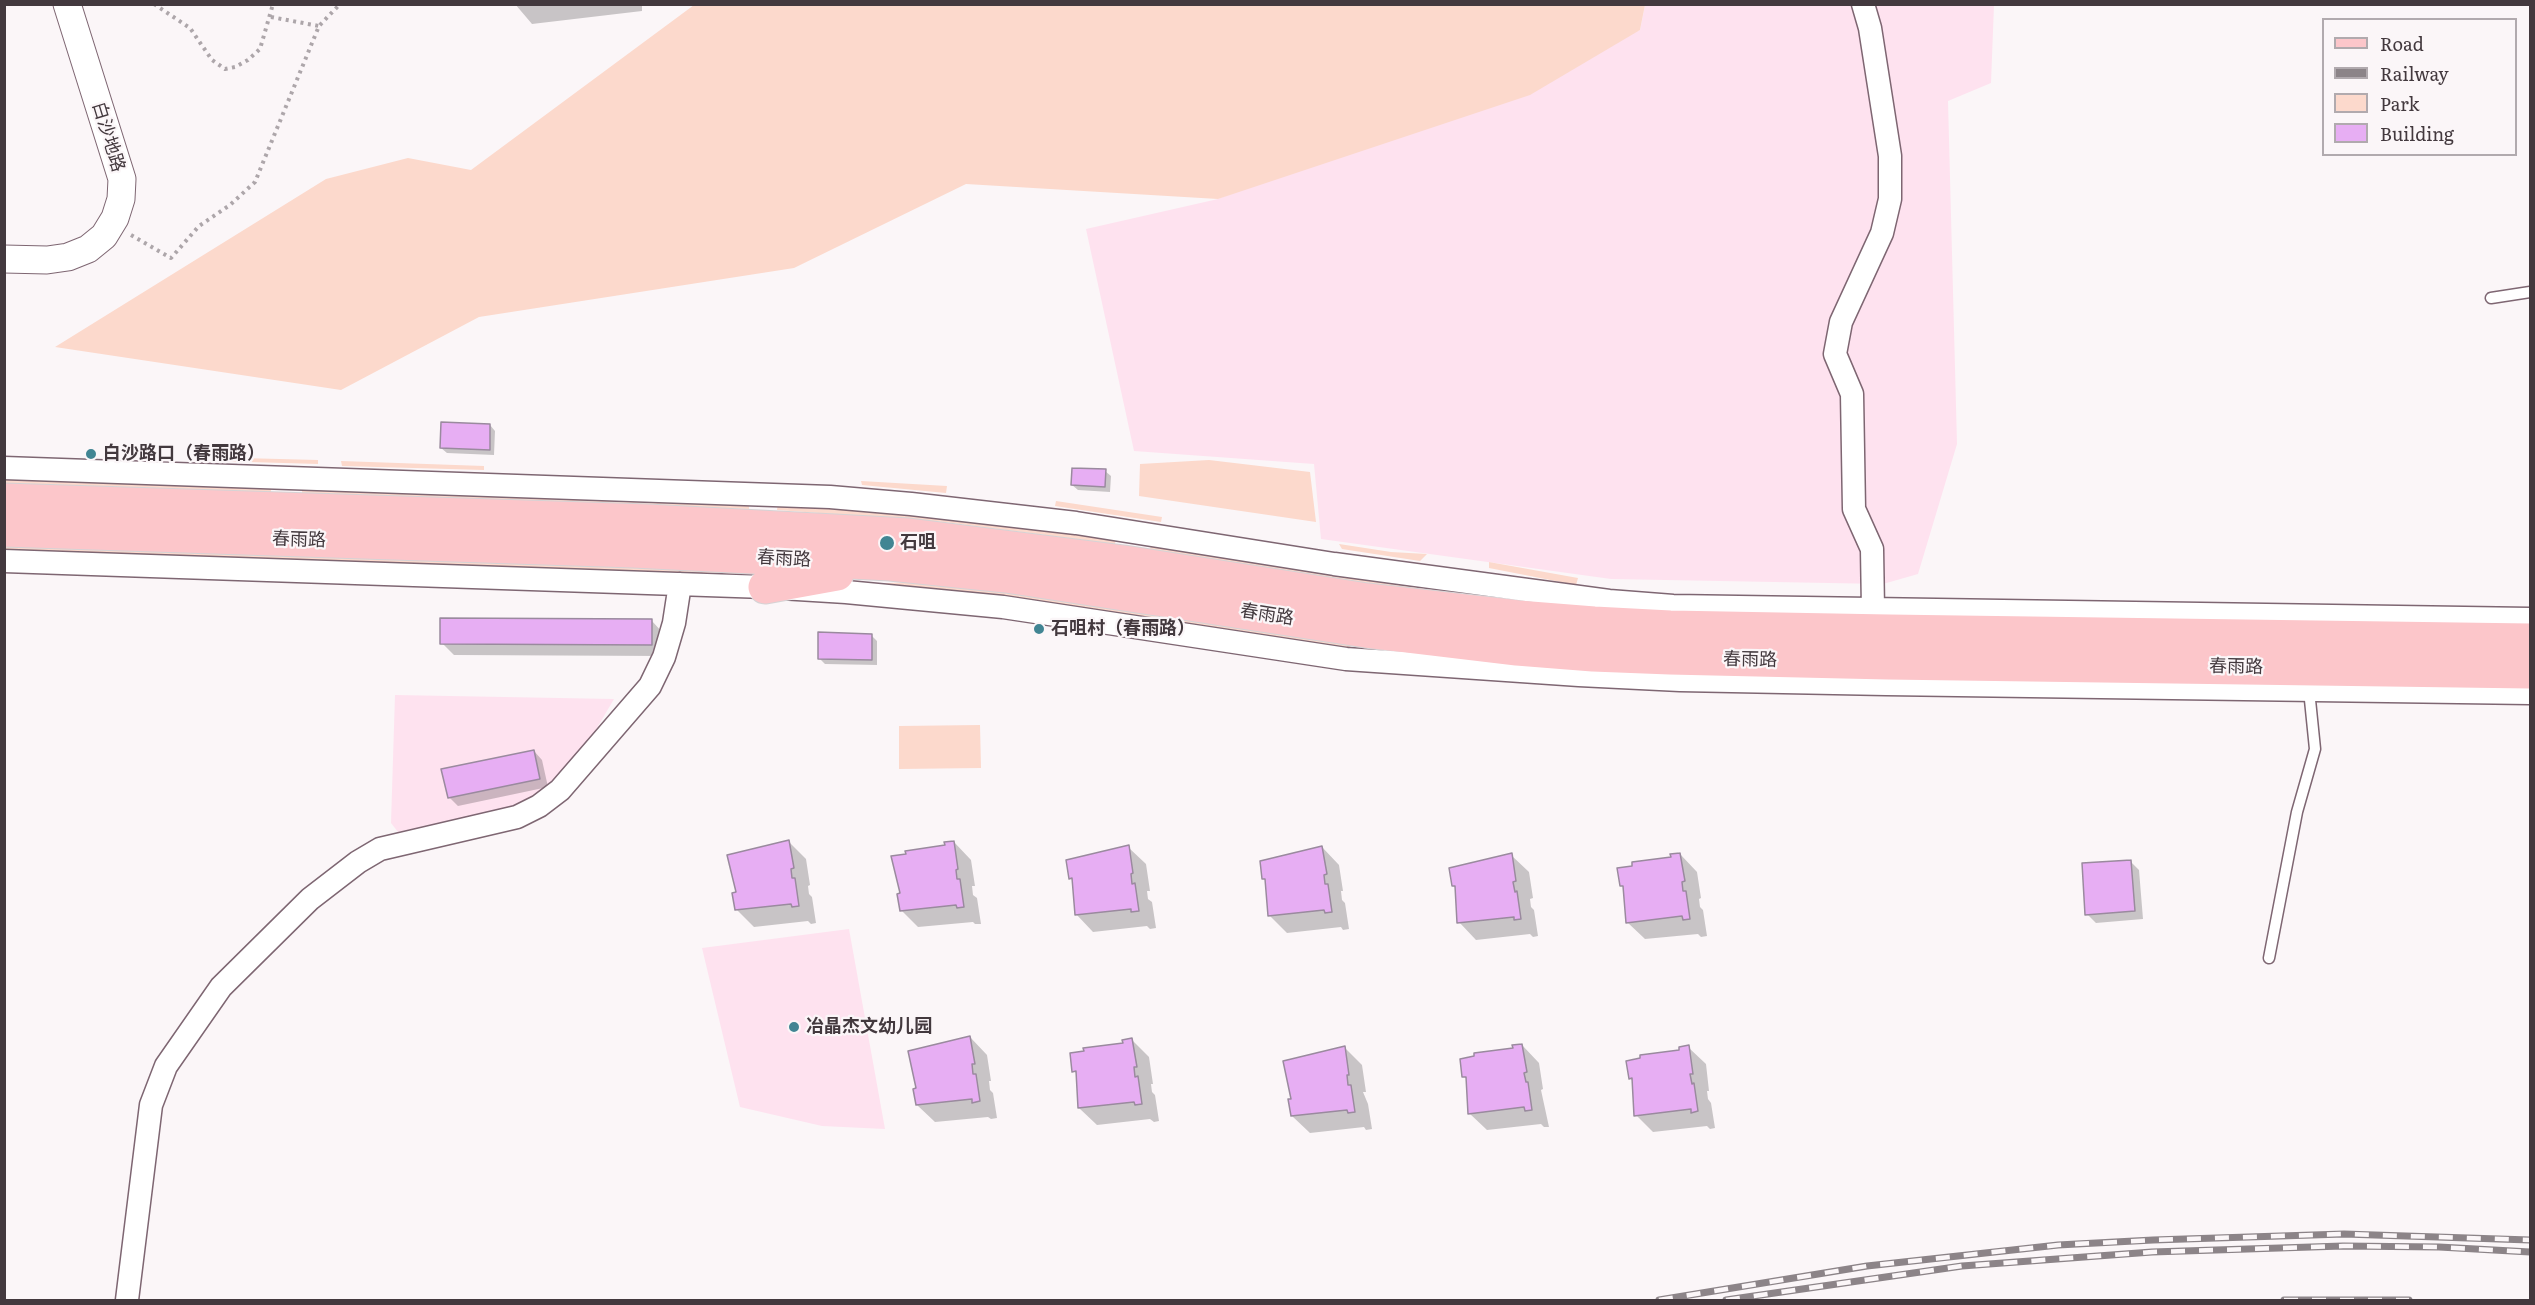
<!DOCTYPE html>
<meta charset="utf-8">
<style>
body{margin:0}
#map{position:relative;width:2535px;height:1305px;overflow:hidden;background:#fbf6f8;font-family:Literata,serif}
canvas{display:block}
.frame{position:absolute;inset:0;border:6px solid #43393e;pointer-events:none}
.legend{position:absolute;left:2322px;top:18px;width:195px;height:138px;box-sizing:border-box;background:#fbf6f8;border:2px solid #b1aaae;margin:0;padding:8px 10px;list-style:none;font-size:18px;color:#43393e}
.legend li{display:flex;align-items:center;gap:12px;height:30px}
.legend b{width:30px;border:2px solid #b1aaae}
</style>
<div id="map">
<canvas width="2535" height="1305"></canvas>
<div class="frame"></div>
<ul class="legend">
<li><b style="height:8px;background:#fcc6ca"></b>Road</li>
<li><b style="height:8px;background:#8c8488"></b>Railway</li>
<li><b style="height:16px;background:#fcd9cc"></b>Park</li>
<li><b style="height:16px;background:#e7aef3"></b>Building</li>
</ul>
</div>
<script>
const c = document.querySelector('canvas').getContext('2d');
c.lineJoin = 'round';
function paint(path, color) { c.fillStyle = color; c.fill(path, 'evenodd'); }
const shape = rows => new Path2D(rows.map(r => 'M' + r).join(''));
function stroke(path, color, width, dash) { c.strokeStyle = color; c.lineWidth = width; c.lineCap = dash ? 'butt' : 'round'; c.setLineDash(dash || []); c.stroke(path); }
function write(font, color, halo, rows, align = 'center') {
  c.font = font + ' Literata,"Noto Sans SC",serif'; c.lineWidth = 4.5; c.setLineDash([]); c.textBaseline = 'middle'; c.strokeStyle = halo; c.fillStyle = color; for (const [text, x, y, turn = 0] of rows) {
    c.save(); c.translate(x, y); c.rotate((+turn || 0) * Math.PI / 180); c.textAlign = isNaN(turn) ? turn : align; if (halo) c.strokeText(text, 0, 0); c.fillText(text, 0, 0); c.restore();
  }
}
const built = shape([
 [1645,5,1994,5,1991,83,1948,101,1957,444,1918,574,1883,584,1611,579,1321,539,1314,464,1134,451,1086,229,1218,199,1640,30],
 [395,695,614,699,584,750,546,790,516,805,398,832,391,823],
 [849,929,885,1129,822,1126,740,1107,702,948]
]);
const green = shape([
 [694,5,694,4,1645,5,1640,30,1530,95,1218,199,966,184,794,268,479,317,341,390,55,347,326,179,408,158,471,170],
 [215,454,241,458,318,460,318,464,215,461],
 [1209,460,1310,472,1316,522,1139,496,1140,464],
 [341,461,484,466,484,470,342,466],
 [5,473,271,481,271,492,5,483],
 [861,481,947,486,946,493,862,485],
 [302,482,749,499,749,509,302,493],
 [1056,501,1162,517,1161,522,1055,506],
 [778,503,861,507,1116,536,1115,544,944,522,777,510],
 [1152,541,1502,592,1540,604,1345,580,1150,549],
 [1339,544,1391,552,1427,554,1420,561,1342,549],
 [5,546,777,573,741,580,5,556],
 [1489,562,1578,578,1576,585,1489,568],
 [911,582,999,592,1347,643,1351,647,1350,651,867,584],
 [980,725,981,768,899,769,899,726]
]);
const shadow = shape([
 [515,4,642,4,642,11,532,24],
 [490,425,495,431,494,455,447,453,441,448],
 [1105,471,1111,476,1110,492,1078,490,1072,485],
 [652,621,663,633,663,656,454,655,442,643],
 [871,635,877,641,877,665,825,664,819,658],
 [534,751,542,760,548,787,458,806,449,797],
 [789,842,806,859,810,885,808,886,809,894,812,897,816,923,811,924,808,921,754,927,736,909],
 [954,842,971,860,975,886,972,886,973,895,977,898,981,924,975,924,973,922,918,927,901,910,946,846],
 [1128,847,1146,864,1150,891,1147,891,1148,899,1152,902,1156,928,1150,929,1147,926,1093,932,1076,914,1074,881,1070,878],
 [1322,847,1339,865,1343,891,1341,891,1342,900,1345,903,1349,929,1343,930,1341,927,1287,933,1269,915,1267,882,1264,878,1275,857,1314,851],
 [1680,854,1697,872,1701,898,1699,899,1700,907,1703,910,1707,936,1701,937,1698,934,1645,939,1627,922,1625,889,1622,885],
 [1511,855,1529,872,1533,898,1530,899,1531,907,1534,910,1538,936,1533,937,1530,934,1476,940,1459,922,1457,889,1453,886],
 [2130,861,2139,870,2143,919,2096,923,2087,914],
 [970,1037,987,1055,991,1081,989,1081,990,1090,993,1093,997,1118,991,1119,988,1117,935,1122,917,1105],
 [1132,1040,1149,1057,1153,1084,1151,1084,1152,1092,1155,1095,1159,1121,1154,1122,1150,1119,1097,1125,1079,1108,1077,1074,1074,1071],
 [1522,1045,1539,1063,1543,1089,1541,1090,1549,1127,1544,1127,1541,1124,1487,1130,1469,1113,1467,1080,1464,1076],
 [1688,1047,1706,1064,1709,1091,1707,1091,1708,1099,1711,1103,1715,1128,1710,1129,1707,1126,1653,1132,1636,1115,1634,1082,1630,1078],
 [1345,1048,1362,1065,1366,1092,1363,1092,1368,1104,1372,1129,1366,1130,1364,1127,1310,1133,1292,1116]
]);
const building = shape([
 [441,422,490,424,490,450,440,448,441,422],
 [1072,468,1106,469,1105,487,1071,485,1072,468],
 [440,618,652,619,652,645,440,644,440,618],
 [818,632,872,634,872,660,818,659,818,632],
 [534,750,540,779,448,798,441,769,534,750],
 [789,840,794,868,791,869,792,878,795,878,799,906,792,907,791,904,735,910,732,893,736,892,727,855,789,840],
 [954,841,958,869,956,870,957,879,960,879,964,907,957,908,956,905,900,911,897,894,900,893,891,856,906,854,905,851,945,845,944,842,954,841],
 [1129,845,1133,873,1131,874,1132,884,1135,883,1139,911,1131,912,1131,909,1075,915,1072,878,1069,879,1066,860,1129,845],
 [1322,846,1327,874,1324,875,1325,884,1328,884,1332,912,1325,913,1324,910,1268,916,1265,879,1262,879,1260,861,1322,846],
 [1512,853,1516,881,1513,882,1515,892,1517,891,1521,919,1514,920,1514,917,1457,923,1455,886,1452,886,1449,868,1512,853],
 [1680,853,1685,881,1682,882,1683,891,1686,891,1690,919,1683,920,1682,916,1626,923,1623,886,1620,886,1617,868,1632,866,1632,862,1671,857,1670,854,1680,853],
 [2131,860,2135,911,2085,915,2082,863,2131,860],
 [970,1036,975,1064,972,1064,973,1074,976,1074,980,1101,972,1103,972,1099,916,1105,913,1089,916,1088,908,1051,970,1036],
 [1132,1038,1137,1067,1134,1067,1135,1077,1138,1076,1142,1104,1135,1105,1134,1102,1078,1108,1076,1071,1072,1072,1070,1053,1084,1051,1083,1048,1123,1043,1122,1040,1132,1038],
 [1522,1044,1527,1072,1524,1073,1526,1082,1528,1082,1532,1110,1525,1111,1524,1107,1468,1114,1466,1077,1462,1077,1460,1059,1474,1056,1474,1053,1513,1048,1512,1045,1522,1044],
 [1689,1045,1693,1074,1690,1074,1692,1084,1694,1083,1698,1111,1691,1113,1691,1109,1634,1116,1632,1078,1629,1079,1626,1061,1640,1058,1640,1055,1679,1050,1679,1047,1689,1045],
 [1345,1046,1349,1075,1347,1075,1348,1085,1351,1085,1355,1112,1348,1113,1347,1110,1291,1116,1288,1099,1291,1099,1283,1061,1345,1046]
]);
const path = shape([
 [154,4,190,28,212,60,225,69,235,67,248,60,260,49,273,4],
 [271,17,319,26],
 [131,235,171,258,199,226,230,205,255,182,319,26,340,4]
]);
const service = shape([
 [2491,298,2530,292],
 [2269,958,2297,812,2315,749,2309,690]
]);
const minor = shape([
 [1863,4,1870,28,1890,156,1890,199,1882,233,1841,322,1835,354,1852,394,1854,509,1872,549,1873,609],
 [4,468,830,497,911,504,1076,523,1334,564,1609,601,1673,606,2530,619],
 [4,561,765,587,846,592,1003,607,1346,659,1579,675,1680,680,1886,684,2530,693],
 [127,1300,151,1105,166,1066,221,987,310,899,358,862,380,849,517,817,539,806,560,790,650,686,664,657,674,623,680,584]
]);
const tertiary = shape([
 [4,259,47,260,68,257,88,249,104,236,115,218,121,199,122,179,67,4]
]);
const primary = shape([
 [4,500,648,521,909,535,1124,562,1367,600,1518,617,1594,623,1670,627,1889,631,2530,640],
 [4,530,633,551,890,564,1006,576,1366,631,1517,649,1593,655,1670,658,1888,663,2530,672],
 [765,587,837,574]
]);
const rail = shape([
 [1659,1300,1867,1266,2058,1245,2153,1240,2344,1234,2530,1240],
 [1726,1300,1962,1266,2152,1252,2343,1246,2439,1247,2530,1252],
 [2284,1300,2409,1300]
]);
const markers = [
 [91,454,6,"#418593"],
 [887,543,8,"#418593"],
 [1039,629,6,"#418593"],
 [794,1027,6,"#418593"]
];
const streetNames = [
 ["白沙地路",108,137,73],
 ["春雨路",299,540,2],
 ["春雨路",784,559,3],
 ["春雨路",1267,615,9],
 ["春雨路",1750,660,1],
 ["春雨路",2236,667,1]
];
const poiNames = [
 ["白沙路口（春雨路）",103,454],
 ["石咀",900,543],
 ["石咀村（春雨路）",1051,629],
 ["冶晶杰文幼儿园",806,1027]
];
paint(built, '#fee2ef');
paint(green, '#fcd9cc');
paint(shadow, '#0003');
paint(building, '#e7aef3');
stroke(building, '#9a8a9e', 1.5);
stroke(service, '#7e6672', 13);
stroke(minor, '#7e6672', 25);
stroke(tertiary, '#7e6672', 29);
stroke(primary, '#d6d3d5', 35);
stroke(path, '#ada6aa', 4, [3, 4.5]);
stroke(service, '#fff', 10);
stroke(minor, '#fff', 22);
stroke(tertiary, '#fff', 27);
stroke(primary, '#fcc6ca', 33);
stroke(rail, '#8c8488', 7);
stroke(rail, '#fbf6f8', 4.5, [14]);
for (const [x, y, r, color] of markers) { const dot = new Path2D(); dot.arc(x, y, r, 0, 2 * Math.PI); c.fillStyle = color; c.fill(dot); stroke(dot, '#fbf6f8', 2); }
write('18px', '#43393e', '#fbf6f8', streetNames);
write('bold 18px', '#43393e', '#fbf6f8', poiNames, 'left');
</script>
